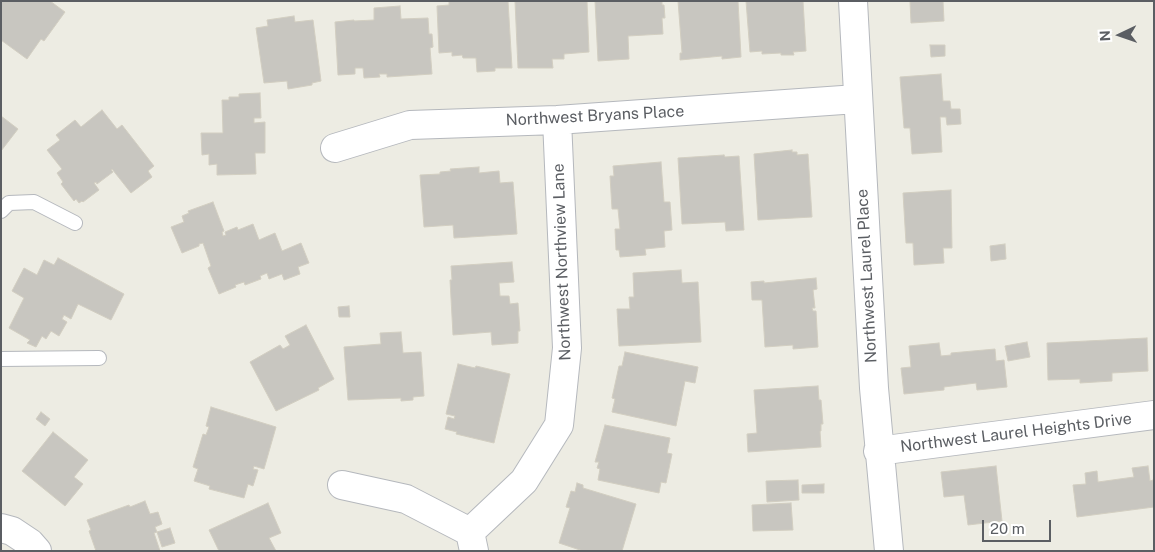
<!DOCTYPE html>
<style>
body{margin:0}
#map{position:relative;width:1155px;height:552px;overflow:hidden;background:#edece3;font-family:"Public Sans",sans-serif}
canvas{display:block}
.frame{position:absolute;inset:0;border:2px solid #5b5e63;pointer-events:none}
.north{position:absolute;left:1095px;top:10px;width:50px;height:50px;-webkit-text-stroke:4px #fff;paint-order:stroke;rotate:267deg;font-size:14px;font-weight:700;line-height:20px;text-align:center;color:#5b5e63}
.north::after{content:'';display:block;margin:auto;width:18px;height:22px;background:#5b5e63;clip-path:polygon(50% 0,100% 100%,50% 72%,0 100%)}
.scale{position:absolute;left:982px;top:520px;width:69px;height:22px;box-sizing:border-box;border:2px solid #5b5e63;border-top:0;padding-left:6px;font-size:15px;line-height:18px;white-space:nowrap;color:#5b5e63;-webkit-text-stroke:4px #fff;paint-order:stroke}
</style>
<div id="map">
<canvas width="1155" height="552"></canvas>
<div class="frame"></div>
<div class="north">N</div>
<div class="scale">20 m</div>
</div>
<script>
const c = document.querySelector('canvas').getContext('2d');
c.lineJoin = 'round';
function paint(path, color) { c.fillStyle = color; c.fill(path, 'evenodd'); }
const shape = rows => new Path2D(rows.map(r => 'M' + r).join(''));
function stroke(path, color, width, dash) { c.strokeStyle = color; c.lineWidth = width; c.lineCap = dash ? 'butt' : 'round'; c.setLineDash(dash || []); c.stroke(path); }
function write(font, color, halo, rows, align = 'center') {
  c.font = font + ' "Public Sans",sans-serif'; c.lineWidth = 4; c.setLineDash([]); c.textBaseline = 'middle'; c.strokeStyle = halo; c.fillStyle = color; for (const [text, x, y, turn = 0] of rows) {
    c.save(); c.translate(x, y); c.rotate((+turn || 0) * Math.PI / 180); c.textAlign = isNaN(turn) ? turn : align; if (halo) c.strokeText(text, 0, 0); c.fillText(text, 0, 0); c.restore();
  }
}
const building = shape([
 [1,1,50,1,65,12,44,41,41,39,27,59,1,40,1,1],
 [449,1,508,1,512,68,495,68,495,71,477,72,476,58,463,58,462,55,452,56,452,52,439,53,437,6,449,5,449,1],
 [515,1,587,1,589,52,564,54,564,59,552,59,553,68,518,68,515,1],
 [595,1,662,1,662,5,664,5,665,18,662,18,663,34,628,36,629,59,598,61,595,1],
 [678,1,738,1,741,57,722,59,722,56,680,60,680,53,682,53,678,1],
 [746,1,803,1,806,51,793,52,794,55,781,55,781,53,762,54,762,51,750,52,746,1],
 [910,1,943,1,944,21,911,23,910,1],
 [400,6,401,19,428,18,429,34,432,34,433,47,430,48,432,74,387,77,387,74,379,74,380,77,364,78,363,68,355,68,355,74,338,75,335,22,354,20,354,21,374,20,374,8,400,6],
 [294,16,295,22,313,20,321,81,312,83,312,85,288,89,287,81,264,83,256,28,268,26,267,20,294,16],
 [930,45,945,45,945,56,931,57,930,45],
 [941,74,943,101,950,101,951,109,960,109,961,124,947,125,946,117,940,117,942,152,912,154,910,128,904,128,900,77,941,74],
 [260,93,261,118,254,118,254,123,265,122,265,153,255,153,256,174,217,175,217,164,209,165,209,154,202,155,201,133,223,133,222,100,229,100,229,97,239,97,239,94,260,93],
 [102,110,117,129,122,125,154,166,148,171,152,177,131,193,112,169,111,170,113,172,97,184,96,182,94,183,99,190,83,202,82,201,79,203,76,199,74,201,61,184,63,182,57,173,62,169,47,150,60,140,56,135,75,120,81,127,102,110],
 [1,116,18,129,1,151,1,116],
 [792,150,792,152,797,152,797,155,808,154,812,217,758,220,754,154,792,150],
 [724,155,725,157,739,156,744,230,726,231,725,222,682,224,678,158,724,155],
 [661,162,664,202,670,202,672,230,664,231,665,247,645,249,646,255,620,257,619,250,616,250,615,229,620,229,618,209,612,209,610,176,614,176,613,166,661,162],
 [479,167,479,173,499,171,500,183,513,182,517,234,454,238,453,225,424,227,420,175,440,174,440,172,451,171,450,169,479,167],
 [951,190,952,248,943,248,944,263,914,265,913,243,906,243,903,193,951,190],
 [213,202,224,231,222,232,223,236,226,235,225,232,237,227,238,230,253,224,259,240,275,233,282,251,301,243,309,263,298,267,300,274,284,280,282,274,269,279,267,273,260,276,261,279,245,285,244,282,235,285,236,287,219,294,208,268,211,266,203,243,199,244,199,246,182,253,171,227,184,222,182,216,189,213,188,211,213,202],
 [1005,244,1006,259,991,261,990,246,1005,244],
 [58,258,124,294,111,320,78,304,71,319,64,315,62,319,67,322,59,336,51,331,46,339,42,336,36,347,27,343,30,340,9,328,24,298,12,291,24,268,37,275,44,260,54,265,58,258],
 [512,262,514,282,499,283,500,296,509,296,510,304,518,303,520,331,518,331,518,343,492,345,491,332,453,335,450,280,452,280,451,266,512,262],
 [681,270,682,283,698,282,701,342,619,346,617,309,630,309,629,297,634,297,633,273,681,270],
 [816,278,817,289,813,290,815,308,812,308,813,311,816,311,818,347,793,349,793,345,765,347,762,300,752,300,751,282,764,281,764,283,816,278],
 [349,306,350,317,339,317,338,307,349,306],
 [306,325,334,379,318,388,319,390,276,411,250,362,280,345,283,349,290,345,285,336,306,325],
 [401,332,403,353,421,352,424,396,413,397,413,400,401,401,401,398,348,400,344,347,381,344,380,333,401,332],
 [1147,338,1148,371,1112,373,1112,381,1080,383,1080,379,1048,380,1047,343,1147,338],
 [1027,342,1030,357,1008,361,1005,346,1027,342],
 [939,343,941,356,951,355,951,353,995,349,996,361,1004,360,1007,387,977,390,976,383,944,387,944,390,904,394,901,368,911,367,909,346,939,343],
 [625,352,698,367,695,383,685,381,676,426,612,412,615,399,612,398,619,366,622,366,625,352],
 [458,364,475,368,476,366,510,374,494,443,456,434,457,432,445,429,448,417,454,419,455,416,446,414,458,364],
 [818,386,819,400,821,400,823,424,821,424,821,431,820,431,821,447,748,452,747,434,757,433,754,390,818,386],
 [211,407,276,427,264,469,254,466,253,469,258,470,253,486,248,484,244,498,209,489,210,486,194,481,198,469,193,467,203,434,206,435,209,427,206,426,211,407],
 [41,412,50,419,45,426,36,419,41,412],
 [605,425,670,438,667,453,672,454,666,483,661,482,659,493,598,480,600,469,597,468,599,462,595,462,605,425],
 [53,432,88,460,74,477,83,484,65,506,22,471,53,432],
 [996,466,1002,521,968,525,964,495,944,497,941,472,996,466],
 [1148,466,1150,481,1153,480,1154,507,1077,517,1073,485,1086,484,1085,473,1097,471,1098,482,1134,477,1132,468,1148,466],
 [798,480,799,500,767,502,766,481,798,480],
 [577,483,583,485,583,488,636,504,622,551,583,551,559,543,570,508,566,507,571,491,575,492,577,483],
 [824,484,824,493,802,493,802,485,824,484],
 [145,501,150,514,158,512,162,524,155,527,157,532,154,533,160,551,96,551,89,531,91,530,87,520,129,505,130,507,145,501],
 [268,503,281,533,269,538,276,551,219,551,209,530,268,503],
 [791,503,793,530,753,531,752,505,791,503],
 [170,528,175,543,162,547,157,532,170,528]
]);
const lane = shape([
 [1,211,9,203,34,202,75,223],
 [1,359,99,358]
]);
const street = shape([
 [853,1,874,388,889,551],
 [335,148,410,125,557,120,857,99],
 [878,451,1154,415],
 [342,485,406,499,470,532],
 [1,528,12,531,30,543,37,551],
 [474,551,470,532,524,481,559,425,567,348,557,120]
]);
const streetNames = [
 ["Northwest Bryans Place",595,116,-3],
 ["Northwest Northview Lane",562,262,-92],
 ["Northwest Laurel Place",867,276,-93],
 ["Northwest Laurel Heights Drive",1016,433,-7]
];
paint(building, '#c8c6c0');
stroke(building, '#d2cec1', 1);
stroke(lane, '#b5b8bd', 16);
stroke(street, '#b5b8bd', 30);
stroke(lane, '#fff', 14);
stroke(street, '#fff', 28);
write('16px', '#5b5e63', '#fff', streetNames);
</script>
